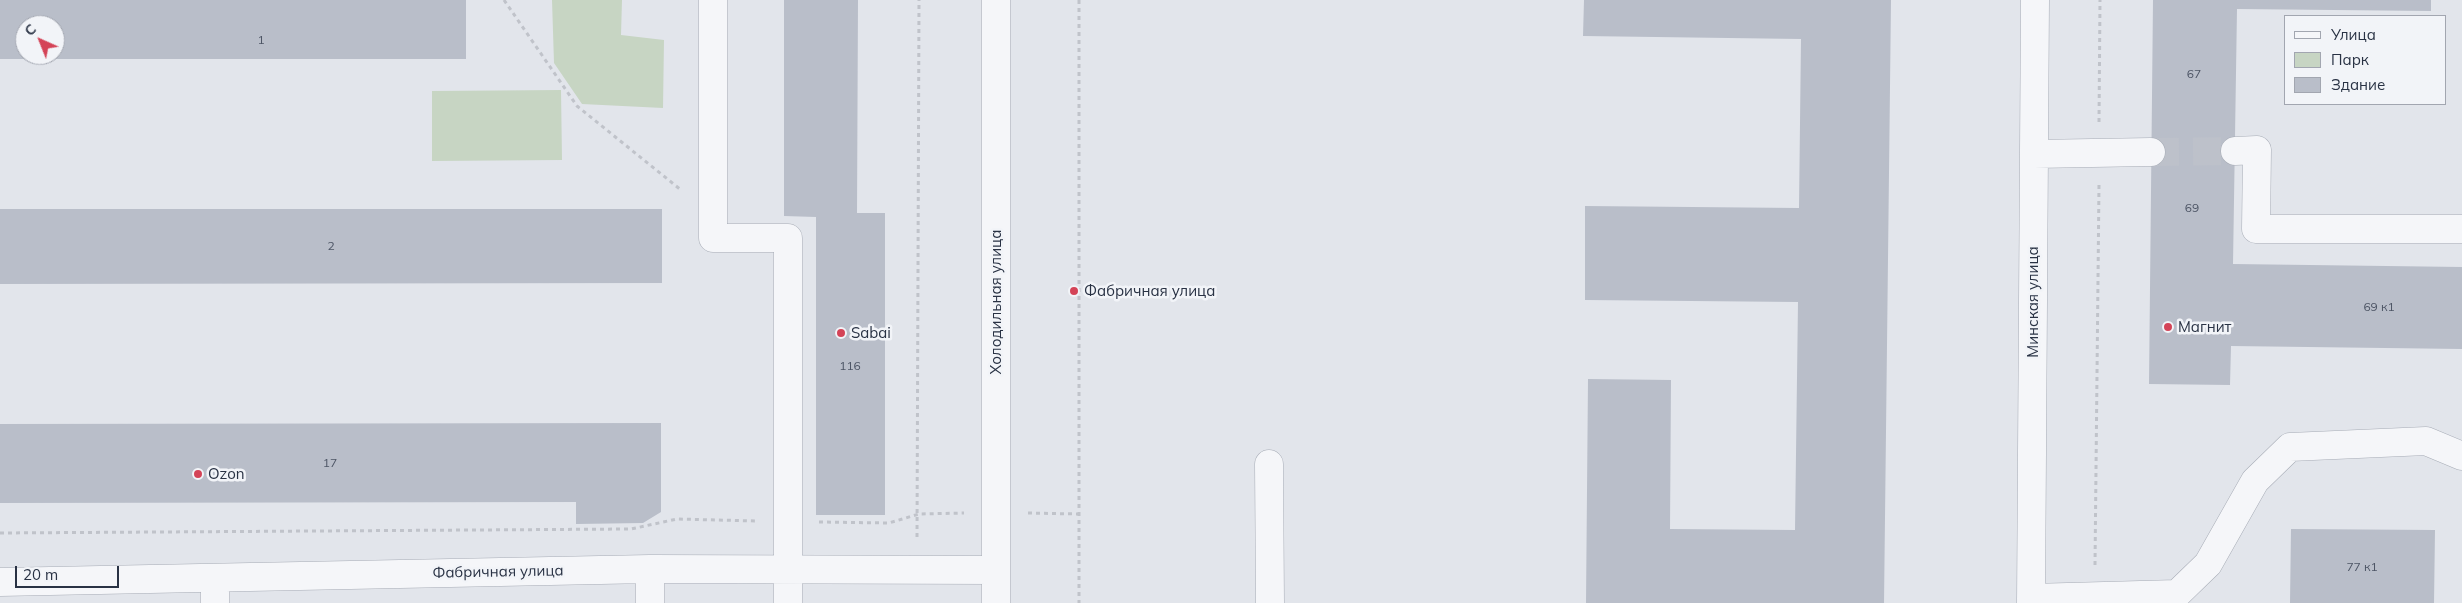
<!DOCTYPE html>
<meta charset="utf-8">
<style>
body{margin:0}
#map{position:relative;width:2462px;height:603px;overflow:hidden;background:#e2e5eb;font-family:Mulish,sans-serif}
canvas{display:block}
.legend{position:absolute;left:2284px;top:15px;width:162px;height:90px;box-sizing:border-box;background:#f2f4f8;border:1px solid #a2a6b0;margin:0;padding:6px 9px;list-style:none;font-size:15px;color:#293244}
.legend li{display:flex;align-items:center;gap:10px;height:25px}
.legend b{width:25px;border:1px solid #a2a6b0}
.north{position:absolute;left:15px;top:15px;width:50px;height:50px;box-sizing:border-box;background:#f2f4f8;border:1px solid #a2a6b0;border-radius:50%;rotate:316deg;font-size:14px;font-weight:700;line-height:20px;text-align:center;color:#293244}
.north::after{content:'';display:block;margin:auto;width:18px;height:22px;background:#d44357;clip-path:polygon(50% 0,100% 100%,50% 72%,0 100%)}
.scale{position:absolute;left:15px;top:566px;width:104px;height:22px;box-sizing:border-box;border:2px solid #293244;border-top:0;padding-left:6px;font-size:15px;line-height:18px;white-space:nowrap;color:#293244;-webkit-text-stroke:4px #f2f4f8;paint-order:stroke}
</style>
<div id="map">
<canvas width="2462" height="603"></canvas>
<ul class="legend">
<li><b style="height:6px;background:#f5f6f9"></b>Улица</li>
<li><b style="height:14px;background:#c7d5c3"></b>Парк</li>
<li><b style="height:14px;background:#b9bec9"></b>Здание</li>
</ul>
<div class="north">С</div>
<div class="scale">20 m</div>
</div>
<script>
const c = document.querySelector('canvas').getContext('2d');
c.lineJoin = 'round';
function paint(path, color) { c.fillStyle = color; c.fill(path, 'evenodd'); }
const shape = rows => new Path2D(rows.map(r => 'M' + r).join(''));
function stroke(path, color, width, dash) { c.strokeStyle = color; c.lineWidth = width; c.lineCap = dash ? 'butt' : 'round'; c.setLineDash(dash || []); c.stroke(path); }
function write(font, color, halo, rows, align = 'center') {
  c.font = font + ' Mulish,sans-serif'; c.lineWidth = 5; c.setLineDash([]); c.textBaseline = 'middle'; c.strokeStyle = halo; c.fillStyle = color; for (const [text, x, y, turn = 0] of rows) {
    c.save(); c.translate(x, y); c.rotate((+turn || 0) * Math.PI / 180); c.textAlign = isNaN(turn) ? turn : align; if (halo) c.strokeText(text, 0, 0); c.fillText(text, 0, 0); c.restore();
  }
}
const green = shape([
 [552,0,622,0,621,35,664,40,663,108,582,104,554,63],
 [561,90,562,160,432,161,432,91]
]);
const building = shape([
 [0,0,466,0,466,59,0,59],
 [25,25,55,25,55,55,25,55],
 [784,0,858,0,857,213,885,213,885,515,816,515,816,217,784,216],
 [1584,0,1891,0,1884,603,1586,603,1588,379,1671,380,1670,529,1795,530,1798,302,1585,300,1585,206,1799,208,1801,39,1583,36],
 [2153,0,2431,0,2431,11,2237,9,2233,264,2462,267,2462,349,2231,346,2230,385,2149,384],
 [0,209,662,209,662,283,0,284],
 [661,423,661,512,643,523,576,524,576,502,0,503,0,424],
 [2291,529,2435,530,2434,603,2290,603]
]);
const minorTunnel = shape([
 [2151,152,2235,151]
]);
const path = shape([
 [504,0,577,106,681,190],
 [1079,0,1079,603],
 [2099,122,2100,0],
 [1028,513,1079,514],
 [819,522,889,523,919,514,964,513],
 [0,533,631,529,677,519,756,521],
 [917,537,919,0],
 [2095,565,2099,184]
]);
const minor = shape([
 [713,0,713,238,788,238,788,603],
 [2235,151,2257,150,2256,229,2462,229],
 [2034,154,2151,152],
 [1269,464,1270,603],
 [650,569,650,603],
 [215,579,215,603],
 [0,582,650,569,996,570],
 [2031,598,2177,594,2208,564,2255,481,2290,447,2426,441,2462,456],
 [996,603,996,0],
 [2031,603,2035,0]
]);
const markers = [
 [1074,291,5,"#d44357"],
 [2168,327,5,"#d44357"],
 [841,333,5,"#d44357"],
 [198,474,5,"#d44357"]
];
const numberNames = [
 ["1",261,40],
 ["67",2194,74],
 ["69",2192,208],
 ["2",331,246],
 ["69 к1",2379,307],
 ["116",850,366],
 ["17",330,463],
 ["77 к1",2362,567]
];
const poiNames = [
 ["Фабричная улица",1084,291],
 ["Магнит",2178,327],
 ["Sabai",851,333],
 ["Ozon",208,474]
];
const streetNames = [
 ["Холодильная улица",996,302,-90],
 ["Минская улица",2033,302,-90],
 ["Фабричная улица",498,572,-1]
];
paint(green, '#c7d5c3');
paint(building, '#b9bec9');
stroke(minorTunnel, '#bdc1ca', 28, [28, 14]);
stroke(minor, '#a7acb6', 29);
stroke(path, '#c0c3ca', 3, [4, 4]);
stroke(minor, '#f5f6f9', 28);
for (const [x, y, r, color] of markers) { const dot = new Path2D(); dot.arc(x, y, r, 0, 2 * Math.PI); c.fillStyle = color; c.fill(dot); stroke(dot, '#f2f4f8', 2); }
write('12px', '#4d5565', null, numberNames);
write('15px', '#293244', '#f2f4f8', poiNames, 'left');
write('15px', '#293244', '#f2f4f8', streetNames);
</script>
